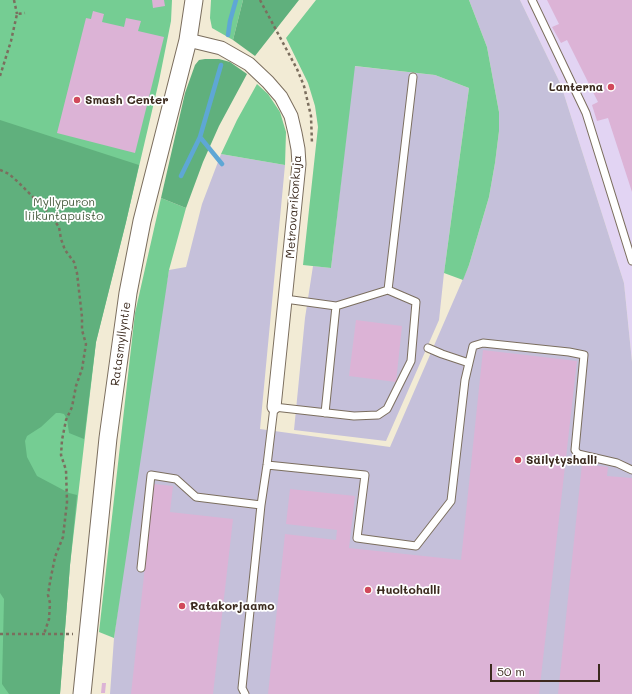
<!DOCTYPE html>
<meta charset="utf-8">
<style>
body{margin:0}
#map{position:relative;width:632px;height:694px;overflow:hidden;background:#f2ebd5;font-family:Mali,sans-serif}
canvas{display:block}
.scale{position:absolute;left:490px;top:664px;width:110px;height:18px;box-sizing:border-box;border:2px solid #3b2a1e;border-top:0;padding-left:5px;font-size:12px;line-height:14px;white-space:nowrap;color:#3b2a1e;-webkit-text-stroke:3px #fff;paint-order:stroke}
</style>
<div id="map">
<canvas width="632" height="694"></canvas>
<div class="scale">50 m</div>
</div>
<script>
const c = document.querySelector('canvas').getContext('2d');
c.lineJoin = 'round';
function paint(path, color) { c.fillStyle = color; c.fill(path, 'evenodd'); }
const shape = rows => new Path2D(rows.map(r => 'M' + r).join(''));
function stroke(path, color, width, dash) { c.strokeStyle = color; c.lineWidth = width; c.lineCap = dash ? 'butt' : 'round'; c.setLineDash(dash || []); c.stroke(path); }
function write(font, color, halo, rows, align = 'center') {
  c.font = font + ' Mali,sans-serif'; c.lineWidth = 3.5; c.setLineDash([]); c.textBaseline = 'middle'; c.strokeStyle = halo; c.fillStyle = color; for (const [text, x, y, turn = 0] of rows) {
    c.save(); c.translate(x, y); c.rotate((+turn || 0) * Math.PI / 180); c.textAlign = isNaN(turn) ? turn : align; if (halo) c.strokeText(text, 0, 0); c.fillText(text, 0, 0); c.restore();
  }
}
const built = shape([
 [520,0,632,0,632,362,624,283,561,85]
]);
const industrial = shape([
 [469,0,520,0,561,85,624,283,632,362,632,694,110,694,114,638,147,390,169,270,186,267,202,204,221,154,285,165,260,429,390,447,469,265,489,197,495,163,499,131,499,112,487,47],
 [354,66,435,75,469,88,444,273,439,320,386,441,294,430,305,318,313,266,331,268]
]);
const green = shape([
 [0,0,172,0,171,21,159,81,126,222,96,342,70,565,60,694,0,694],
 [211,0,243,0,233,40,212,28,210,18],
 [316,0,469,0,487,47,499,112,499,131,495,163,489,197,469,265,463,280,444,273,469,88,435,75,355,66,331,268,303,265,318,127,315,106,308,83,286,38],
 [257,84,268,94,280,112,286,132,285,165,221,154,237,120],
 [161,198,186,208,169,270,114,638,99,632,135,313]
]);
const forest = shape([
 [243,0,299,0,255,56,233,40],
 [205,59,219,59,230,62,247,74,219,126,203,162,186,208,161,198,185,93,195,65,199,60],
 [0,120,139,165,126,222,96,342,84,439,69,433,67,419,64,414,60,413,56,413,41,427,27,436,25,441,27,457,37,476,69,493,77,495,70,565,60,694,9,694,2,684,4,599,0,593]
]);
const stream = shape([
 [228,35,230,21,236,0],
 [200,137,222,164],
 [181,176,200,137,221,65]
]);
const building = shape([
 [152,0,164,0,165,6,153,8],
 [547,0,632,0,632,192,608,118,597,121,592,105,598,102,567,40,561,43,552,27,559,24],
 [93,11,104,14,102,22,124,27,126,18,141,21,138,31,164,37,135,153,57,133,86,18,91,19],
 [356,320,402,326,396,382,349,376],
 [483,350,577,361,539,694,268,694,285,534,336,540,337,530,286,524,290,489,355,496,349,548,461,560],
 [582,464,608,467,607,476,632,478,632,694,558,694],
 [154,484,173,486,170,512,233,519,213,694,131,694],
 [102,683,106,683,105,693,101,693]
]);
const path = shape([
 [14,0,17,14],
 [260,0,297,69,304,86,311,116,312,144],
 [0,76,11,41,17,14,25,13],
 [0,170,9,174,18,182,49,213,59,227,61,239,65,250,74,262,77,273,82,317,82,330,86,344,82,369,76,386,72,407,66,420,62,440,61,455,66,470,67,502,63,537,55,557,50,582,48,595,50,603,49,619,44,634],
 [0,634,73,634]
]);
const service = shape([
 [532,0,586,113,632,261],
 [285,299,336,306,388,290,413,77],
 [428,348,442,354,469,363],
 [325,413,336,306],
 [267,465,365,475,357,538,416,546,451,501,465,380,473,346,483,343,569,352,584,355,575,450,578,454,617,463,632,470],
 [141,568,151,475,176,479,196,497,261,505],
 [245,694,242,688,261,505,267,465,274,407,354,416,378,415,387,409,411,361,416,302,388,290]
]);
const minor = shape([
 [188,40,221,48,249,64,268,82,281,97,291,116,295,133,298,149,299,164,274,407]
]);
const tertiary = shape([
 [82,694,108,438,128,293,142,221,188,40,194,0]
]);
const markers = [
 [611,87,4,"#d1495b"],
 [77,100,4,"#d1495b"],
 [518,460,4,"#d1495b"],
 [368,590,4,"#d1495b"],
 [182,606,4,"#d1495b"]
];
const poiNames = [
 ["Lanterna",603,87,"right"],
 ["Smash Center",85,100],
 ["Säilytyshalli",526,460],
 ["Huoltohalli",376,590],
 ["Ratakorjaamo",190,606]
];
const parkNames = [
 ["Myllypuron",64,202],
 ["liikuntapuisto",64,216]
];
const streetNames = [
 ["Metrovarikonkuja",294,207,-86],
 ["Ratasmyllyntie",121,344,-82]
];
paint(built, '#e2d4f3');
paint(industrial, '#c5c0da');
paint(green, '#75cd93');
paint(forest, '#60b07d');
stroke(stream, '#5ea7d5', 4.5);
paint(building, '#dcb3d6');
stroke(service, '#7b6e5e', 9);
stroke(minor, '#7b6e5e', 15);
stroke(tertiary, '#7b6e5e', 19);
stroke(path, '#7b6e5e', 2.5, [3, 3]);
stroke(service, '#fff', 7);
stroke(minor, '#fff', 13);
stroke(tertiary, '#fff', 17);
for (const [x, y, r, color] of markers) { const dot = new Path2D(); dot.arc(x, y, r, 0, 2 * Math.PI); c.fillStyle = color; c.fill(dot); stroke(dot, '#fff', 1.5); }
write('bold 12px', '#3b2a1e', '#fff', poiNames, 'left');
write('12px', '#4f6347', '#fff', parkNames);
write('12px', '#3b2a1e', '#fff', streetNames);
</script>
